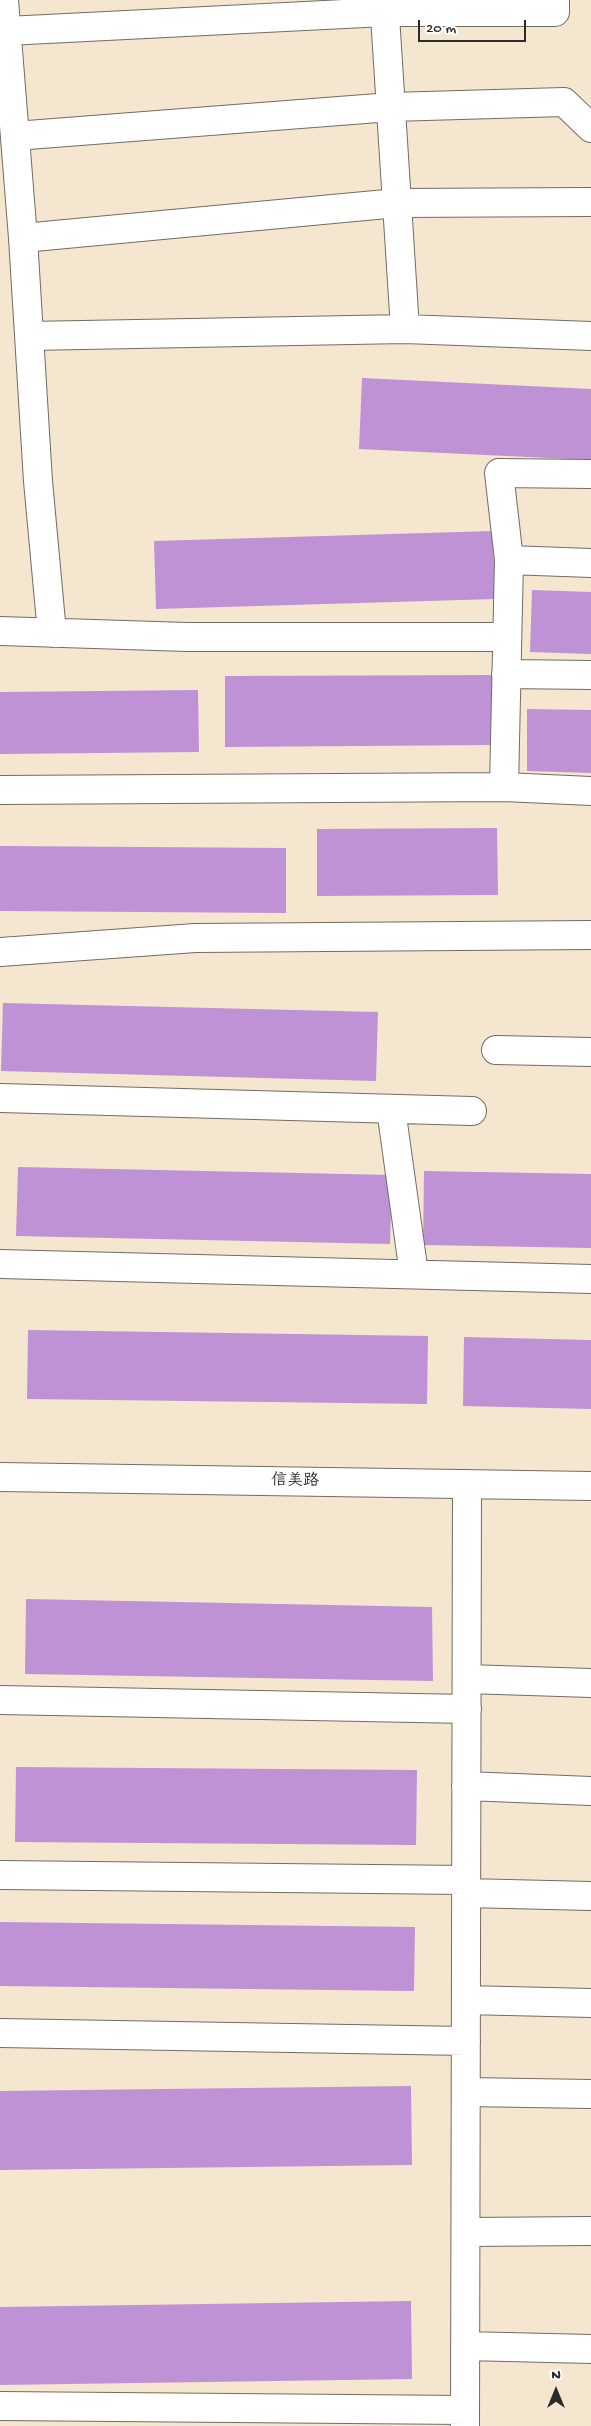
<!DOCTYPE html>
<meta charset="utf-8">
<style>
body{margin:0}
#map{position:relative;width:591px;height:2426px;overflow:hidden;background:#f5e6cf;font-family:"Gochi Hand",sans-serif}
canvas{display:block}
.north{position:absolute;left:531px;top:2366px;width:50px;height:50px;-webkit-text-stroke:4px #fff;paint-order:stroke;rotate:0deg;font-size:14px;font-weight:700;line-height:20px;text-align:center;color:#2b2b2b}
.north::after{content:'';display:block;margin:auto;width:18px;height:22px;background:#2b2b2b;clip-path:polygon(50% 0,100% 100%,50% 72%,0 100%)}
.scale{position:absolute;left:418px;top:20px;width:108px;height:22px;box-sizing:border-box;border:2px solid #2b2b2b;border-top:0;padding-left:6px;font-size:15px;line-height:18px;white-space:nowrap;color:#2b2b2b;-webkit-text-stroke:4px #fff;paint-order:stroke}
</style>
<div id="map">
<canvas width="591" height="2426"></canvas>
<div class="north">N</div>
<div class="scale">20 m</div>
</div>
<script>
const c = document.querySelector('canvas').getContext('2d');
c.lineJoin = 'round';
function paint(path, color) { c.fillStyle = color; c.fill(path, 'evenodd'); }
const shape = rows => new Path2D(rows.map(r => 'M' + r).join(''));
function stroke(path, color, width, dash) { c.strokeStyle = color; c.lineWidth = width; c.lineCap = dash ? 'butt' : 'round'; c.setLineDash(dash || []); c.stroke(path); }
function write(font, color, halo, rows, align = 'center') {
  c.font = font + ' "Gochi Hand","LXGW WenKai TC",sans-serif'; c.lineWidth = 4; c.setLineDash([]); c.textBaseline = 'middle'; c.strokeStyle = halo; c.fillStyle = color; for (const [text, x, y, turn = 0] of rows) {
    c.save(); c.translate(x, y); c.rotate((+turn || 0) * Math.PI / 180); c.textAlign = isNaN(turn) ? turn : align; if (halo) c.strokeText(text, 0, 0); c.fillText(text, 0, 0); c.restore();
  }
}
const building = shape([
 [362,378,591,389,591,460,359,449],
 [493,531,495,599,156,609,154,541],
 [532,590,591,592,591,654,530,652],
 [492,675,492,745,225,747,225,676],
 [198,690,199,752,0,754,0,692],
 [527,709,591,710,591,773,527,771],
 [497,828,498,895,317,896,317,829],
 [0,846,286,848,286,913,0,911],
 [3,1003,378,1012,376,1081,1,1071],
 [18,1167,392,1175,390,1244,16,1236],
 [424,1171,591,1174,591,1248,423,1245],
 [28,1330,428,1336,427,1404,27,1399],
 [464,1337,591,1340,591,1409,463,1406],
 [26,1599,432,1607,433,1681,25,1674],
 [16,1767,417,1770,416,1845,15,1842],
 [0,1922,415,1927,414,1991,0,1986],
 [411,2086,412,2165,0,2170,0,2091],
 [411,2301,412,2379,0,2385,0,2307]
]);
const minor = shape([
 [4,0,23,238,38,481,52,633],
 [384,0,405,329,591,336],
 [7,31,384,12,555,12,555,0],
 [15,136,391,107,564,102,591,128],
 [23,238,397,203,591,202],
 [29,336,405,329],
 [509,560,591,563],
 [0,631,187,637,507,637],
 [506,674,591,675],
 [504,787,509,560,499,473,591,474],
 [0,790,504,787,591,791],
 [0,952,195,938,591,935],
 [496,1050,591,1052],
 [0,1098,472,1111],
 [391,1109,414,1274],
 [0,1264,591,1279],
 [0,1477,591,1486],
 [467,1679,591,1683],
 [0,1700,467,1709],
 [466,1786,591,1791],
 [0,1875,466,1880],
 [466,1893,591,1896],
 [466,2000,591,2003],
 [0,2033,466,2041],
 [466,2092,591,2094],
 [466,2232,591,2231],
 [465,2346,591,2349],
 [0,2406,465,2410],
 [465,2426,467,1484]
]);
const streetNames = [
 ["信美路",295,1482,1]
];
paint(building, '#be92d4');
stroke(minor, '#726c64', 30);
stroke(minor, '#fff', 28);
write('16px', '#2b2b2b', '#fff', streetNames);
</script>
